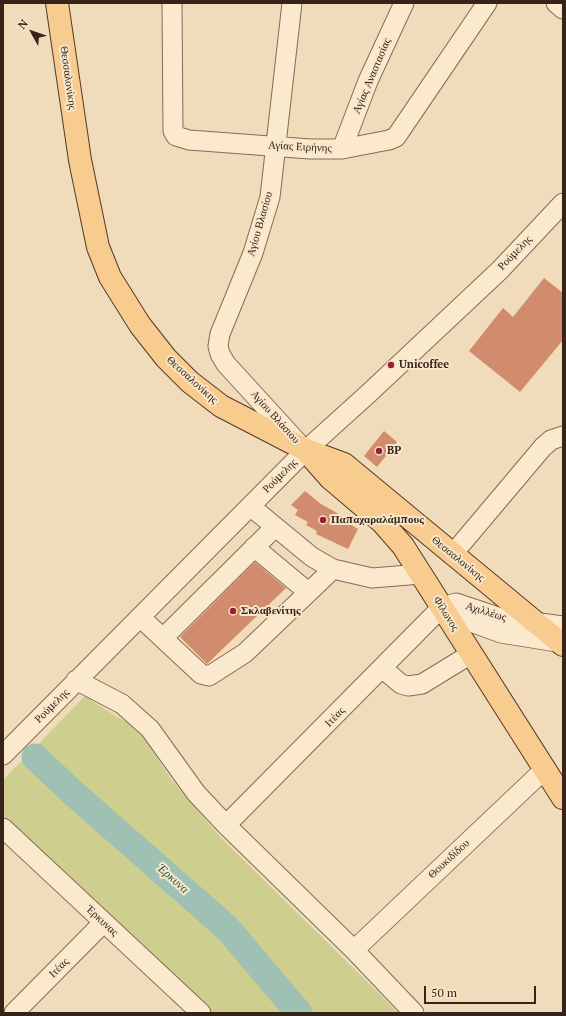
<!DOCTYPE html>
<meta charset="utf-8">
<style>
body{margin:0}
#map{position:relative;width:566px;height:1016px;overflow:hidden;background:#f0dbba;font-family:"PT Serif",serif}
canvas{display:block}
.frame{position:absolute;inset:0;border:4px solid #36241a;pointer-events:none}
.north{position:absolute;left:12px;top:12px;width:40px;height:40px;-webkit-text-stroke:3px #f7e6ca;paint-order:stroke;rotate:310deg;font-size:11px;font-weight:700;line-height:16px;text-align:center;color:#36241a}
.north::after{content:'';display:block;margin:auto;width:14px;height:18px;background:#36241a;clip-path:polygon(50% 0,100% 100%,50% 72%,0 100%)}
.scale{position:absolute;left:424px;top:986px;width:112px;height:18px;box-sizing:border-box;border:2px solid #36241a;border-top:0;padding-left:5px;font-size:12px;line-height:14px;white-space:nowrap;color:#36241a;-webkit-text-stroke:3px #f7e6ca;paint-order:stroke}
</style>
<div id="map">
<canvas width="566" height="1016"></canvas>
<div class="frame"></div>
<div class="north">N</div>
<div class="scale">50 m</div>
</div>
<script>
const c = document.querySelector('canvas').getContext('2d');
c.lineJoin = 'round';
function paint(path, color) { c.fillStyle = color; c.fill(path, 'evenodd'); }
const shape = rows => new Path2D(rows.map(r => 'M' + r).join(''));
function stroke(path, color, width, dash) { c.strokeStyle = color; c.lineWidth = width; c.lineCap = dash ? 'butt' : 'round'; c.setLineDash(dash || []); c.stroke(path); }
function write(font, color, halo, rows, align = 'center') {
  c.font = font + ' "PT Serif",serif'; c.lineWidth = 4; c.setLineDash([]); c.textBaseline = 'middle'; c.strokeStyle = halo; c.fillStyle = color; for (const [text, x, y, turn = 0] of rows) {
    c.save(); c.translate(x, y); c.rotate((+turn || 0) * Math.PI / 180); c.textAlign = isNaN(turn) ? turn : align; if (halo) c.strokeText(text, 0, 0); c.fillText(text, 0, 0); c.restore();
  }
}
const green = shape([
 [85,696,117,717,130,723,144,738,171,779,222,839,399,1013,212,1013,3,820,3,780]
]);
const river = shape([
 [35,757,72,792,227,928,299,1013]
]);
const building = shape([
 [544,278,563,293,563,340,520,392,469,351,503,308,513,317],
 [384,431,397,442,377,467,364,456],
 [305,491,321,504,344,517,343,520,358,529,348,549,316,534,317,531,306,525,308,522,295,515,298,510,291,505],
 [255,562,286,588,207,664,180,637]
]);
const minor = shape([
 [172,3,173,131,176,136,189,140,310,149,342,149,389,140,396,137,487,3],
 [292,3,270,197,253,253,220,334,218,346,220,354,226,364,300,445],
 [556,3,563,9],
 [342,149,368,81,404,3],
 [250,506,312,557,333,569,372,578,421,574],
 [254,547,308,592],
 [452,555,543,447,551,440,563,436],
 [442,607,457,617,501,633,563,643],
 [140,617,201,674,209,676,245,653,333,569],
 [163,638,275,527],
 [382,668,401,684,408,686,422,684,471,654],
 [76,680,122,704,150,729,196,793,226,825,354,950,414,1013],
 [3,755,306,450,368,394,500,270,563,203],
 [226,825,442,607,456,603,501,618,563,626],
 [3,828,201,1013],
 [354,950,545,769],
 [14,1013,103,923]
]);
const major = shape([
 [57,3,80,160,98,247,110,277,140,325,166,358,190,382,221,406,306,450,344,464,563,645],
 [308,453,330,478,382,522,403,546,563,798]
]);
const markers = [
 [391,365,4,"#9b202e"],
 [379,451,4,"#9b202e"],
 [323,520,4,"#9b202e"],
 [233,611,4,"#9b202e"]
];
const streetNames = [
 ["Αγίας Αναστασίας",372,76,-67],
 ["Θεσσαλονίκης",68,78,82],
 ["Αγίας Ειρήνης",300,147,3],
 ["Αγίου Βλασίου",260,224,-74],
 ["Ρούμελης",515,253,-46],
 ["Θεσσαλονίκης",192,380,42],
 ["Αγίου Βλάσιου",275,417,48],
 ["Ρούμελης",280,476,-45],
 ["Θεσσαλονίκης",458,559,39],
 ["Αχιλλέως",486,612,17],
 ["Φίλωνος",446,614,58],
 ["Ρούμελης",52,706,-45],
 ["Ιτέας",335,717,-46],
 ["Θουκιδίδου",449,859,-43],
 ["Έρκυνας",102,921,43],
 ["Ιτέας",59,968,-45]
];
const poiNames = [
 ["Unicoffee",399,365],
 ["BP",387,451],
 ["Παπαχαραλάμπους",331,520],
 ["Σκλαβενίτης",241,611]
];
const waterNames = [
 ["Έρκυνα",173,879,42]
];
paint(green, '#cecf8e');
stroke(river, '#9fc1b3', 27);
paint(building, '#d18c6d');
stroke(minor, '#886a54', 21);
stroke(major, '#553929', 24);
stroke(minor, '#fbe9cd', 19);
stroke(major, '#f8cc8e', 22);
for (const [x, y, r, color] of markers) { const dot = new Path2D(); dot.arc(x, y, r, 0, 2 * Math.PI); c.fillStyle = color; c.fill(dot); stroke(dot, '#f7e6ca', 1.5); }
write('11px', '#36241a', '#f7e6ca', streetNames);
write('bold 11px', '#36241a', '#f7e6ca', poiNames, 'left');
write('italic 12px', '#28574f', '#f7e6ca', waterNames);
</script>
